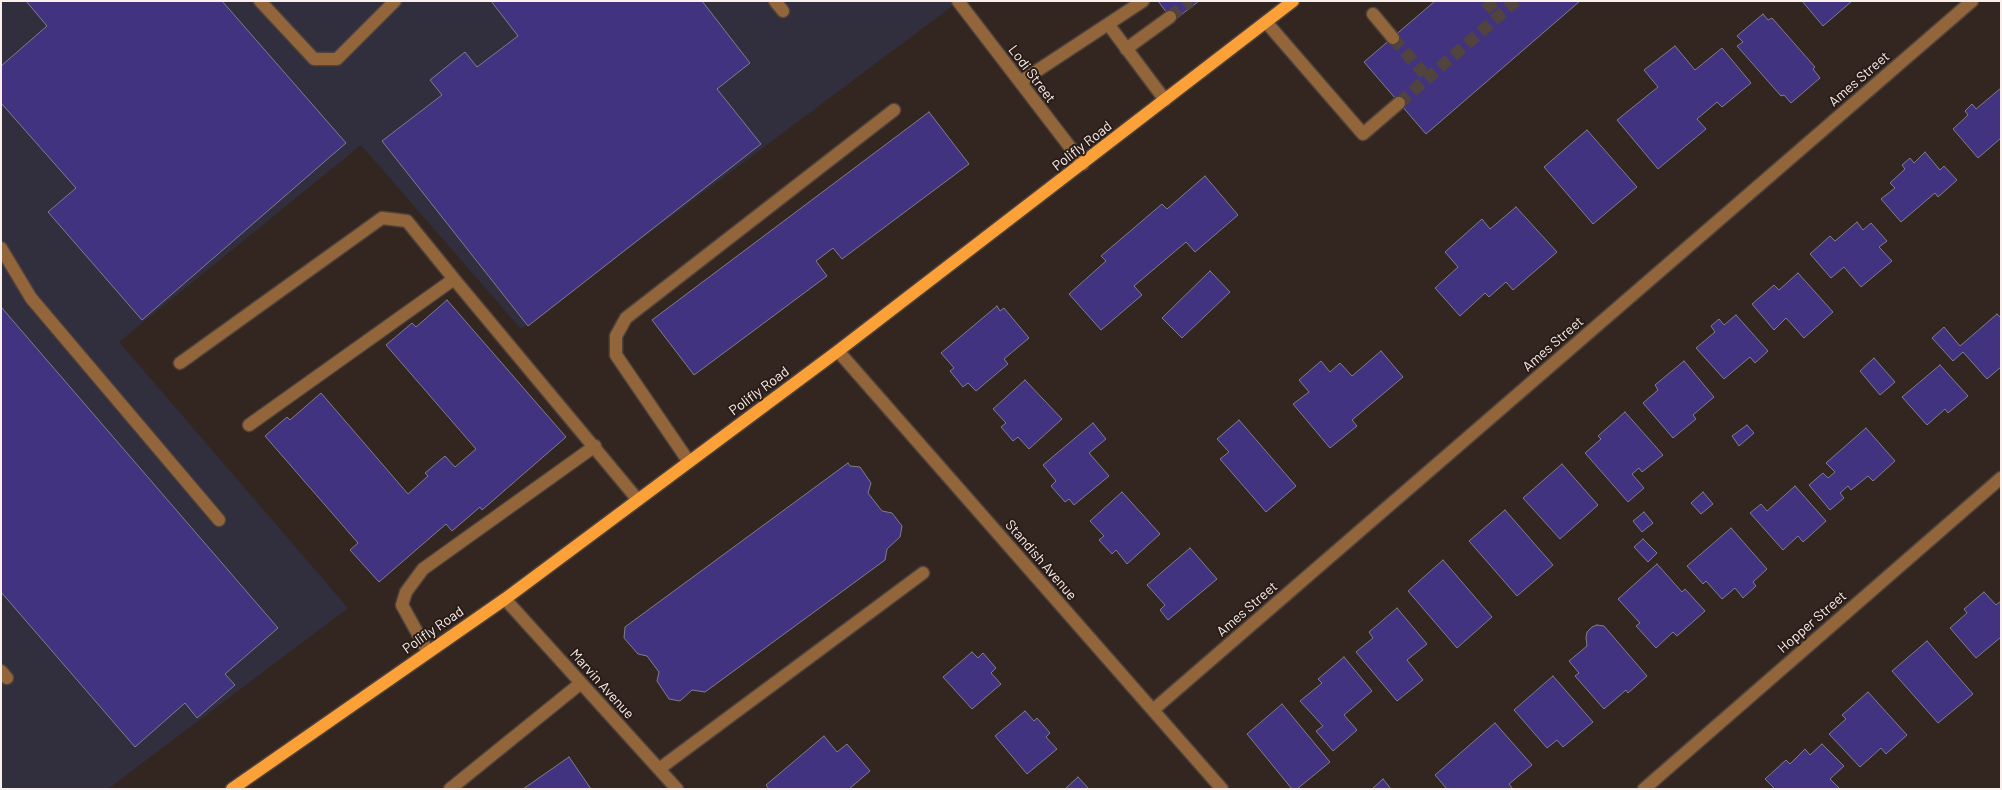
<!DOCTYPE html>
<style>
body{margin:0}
#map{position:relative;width:2002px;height:790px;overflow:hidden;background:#332620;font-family:Barlow,sans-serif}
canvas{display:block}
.frame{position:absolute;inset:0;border:2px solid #f9efec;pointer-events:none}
</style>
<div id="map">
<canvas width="2002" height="790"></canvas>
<div class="frame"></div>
</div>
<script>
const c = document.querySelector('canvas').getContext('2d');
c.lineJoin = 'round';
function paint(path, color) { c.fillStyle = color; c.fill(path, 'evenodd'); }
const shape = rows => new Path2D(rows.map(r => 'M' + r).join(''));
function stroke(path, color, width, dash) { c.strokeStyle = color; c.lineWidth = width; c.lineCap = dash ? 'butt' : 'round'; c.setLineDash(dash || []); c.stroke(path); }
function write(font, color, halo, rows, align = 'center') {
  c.font = font + ' Barlow,sans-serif'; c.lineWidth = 4; c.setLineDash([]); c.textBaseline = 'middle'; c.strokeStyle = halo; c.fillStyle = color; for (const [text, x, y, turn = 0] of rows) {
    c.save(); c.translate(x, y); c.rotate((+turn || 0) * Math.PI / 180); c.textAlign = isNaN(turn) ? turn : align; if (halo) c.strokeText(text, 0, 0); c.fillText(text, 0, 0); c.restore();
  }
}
const industrial = shape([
 [1,1,959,1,521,329,361,145,119,342,348,608,108,789,1,789]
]);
const building = shape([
 [26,1,222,1,346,143,142,320,48,212,76,188,1,103,1,66,47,26,26,1],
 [491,1,702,1,750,63,717,89,761,144,528,326,382,141,442,95,430,80,465,52,477,67,518,36,491,1],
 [1158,1,1199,1,1173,21,1158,1],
 [1435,1,1580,1,1426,134,1364,62,1435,1],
 [1802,1,1852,1,1823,26,1802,1],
 [1763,14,1768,20,1772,18,1815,67,1813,69,1820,78,1791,103,1784,95,1781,96,1737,46,1743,42,1737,36,1763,14],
 [1675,46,1695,70,1722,48,1751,83,1722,107,1717,102,1697,119,1706,129,1658,169,1617,120,1658,87,1644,70,1675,46],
 [2001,88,2001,138,1978,158,1953,129,1968,115,1965,111,1972,104,1976,109,2001,88],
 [929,112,969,164,842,259,833,248,816,261,827,276,694,375,652,320,929,112],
 [1587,130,1637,187,1593,224,1544,167,1587,130],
 [1925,152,1940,170,1944,166,1957,180,1938,197,1935,193,1901,222,1881,199,1895,188,1890,183,1905,169,1902,165,1910,158,1914,163,1925,152],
 [1205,176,1238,215,1195,252,1186,242,1134,286,1142,295,1101,330,1069,294,1106,261,1101,256,1162,204,1167,209,1205,176],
 [1516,207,1557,252,1513,290,1506,282,1489,297,1485,293,1460,316,1435,288,1458,267,1445,252,1482,219,1490,229,1516,207],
 [1857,222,1863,230,1871,223,1887,241,1879,247,1892,261,1861,287,1844,267,1831,278,1810,254,1830,236,1835,241,1857,222],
 [1210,271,1230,292,1182,338,1162,318,1210,271],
 [1798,273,1833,312,1804,338,1786,318,1774,330,1752,304,1774,285,1779,290,1798,273],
 [447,300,566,437,482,510,480,507,452,531,446,524,379,582,350,550,358,543,265,436,287,417,290,420,321,393,408,494,428,476,425,473,445,456,455,467,476,449,386,345,412,323,416,327,447,300],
 [997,306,1000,311,1004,308,1029,338,1004,359,1008,364,976,391,968,383,963,387,950,371,954,368,941,353,997,306],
 [1,307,278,628,225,674,235,685,197,718,185,703,135,747,1,592,1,307],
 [1997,314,2001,318,2001,367,1987,379,1963,352,1953,361,1932,338,1944,327,1960,346,1997,314],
 [1736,315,1768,351,1755,363,1750,357,1724,379,1696,348,1715,332,1711,326,1719,319,1724,325,1736,315],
 [1381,351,1403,377,1352,420,1357,426,1330,448,1293,404,1309,392,1299,380,1321,361,1330,372,1340,363,1352,376,1381,351],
 [1874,358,1895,382,1880,395,1860,371,1874,358],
 [1684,361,1714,397,1693,415,1696,419,1673,438,1643,403,1658,390,1655,385,1684,361],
 [1940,365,1968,396,1948,413,1945,409,1927,425,1902,397,1940,365],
 [1025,380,1062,419,1029,449,1018,437,1013,441,1001,427,1006,423,993,409,1025,380],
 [1625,412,1663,455,1642,472,1639,468,1632,474,1644,488,1628,502,1585,453,1601,439,1598,436,1625,412],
 [1239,420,1296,486,1266,512,1220,459,1229,452,1217,439,1239,420],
 [1093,423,1106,439,1089,453,1109,476,1074,505,1069,499,1065,502,1051,486,1056,481,1043,465,1093,423],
 [1747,425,1754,433,1739,446,1732,436,1747,425],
 [1866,428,1895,461,1873,481,1868,476,1851,490,1848,486,1840,493,1844,498,1830,510,1809,485,1823,473,1828,478,1835,472,1826,463,1866,428],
 [848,463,850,466,860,467,871,483,868,493,882,511,892,513,902,526,900,537,887,549,885,560,705,692,692,690,680,701,669,699,657,681,659,672,647,656,638,654,624,638,625,627,848,463],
 [1562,464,1598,505,1560,539,1523,498,1562,464],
 [1795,486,1826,521,1803,542,1798,536,1783,550,1750,513,1761,504,1767,511,1795,486],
 [1122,492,1160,534,1127,564,1116,550,1112,554,1099,540,1104,536,1090,521,1122,492],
 [1703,492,1713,504,1701,514,1691,503,1703,492],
 [1505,510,1553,565,1517,596,1469,541,1505,510],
 [1644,512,1653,523,1642,532,1633,521,1644,512],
 [1731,528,1767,569,1753,582,1756,586,1743,598,1735,588,1722,599,1706,581,1703,584,1687,566,1731,528],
 [1643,539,1657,553,1648,562,1634,547,1643,539],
 [1190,548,1217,579,1168,620,1160,610,1165,605,1147,585,1190,548],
 [1443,560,1492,617,1457,648,1408,591,1443,560],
 [1657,564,1682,592,1685,589,1705,611,1677,636,1673,632,1656,648,1636,626,1640,623,1618,599,1657,564],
 [1984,592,1996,605,2001,601,2001,637,1976,658,1950,628,1967,613,1964,609,1984,592],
 [1397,608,1427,644,1407,660,1423,680,1397,701,1356,652,1373,638,1369,632,1397,608],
 [1597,625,1604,626,1647,676,1628,693,1626,690,1604,709,1575,676,1579,673,1569,661,1587,646,1586,638,1587,632,1592,627,1597,625],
 [1927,641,1973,694,1938,723,1892,671,1927,641],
 [972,652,978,658,983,653,996,668,991,673,1001,684,972,709,943,677,972,652],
 [1344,657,1372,691,1344,715,1357,730,1333,751,1316,731,1323,726,1300,701,1322,683,1318,679,1344,657],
 [1553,676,1593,722,1563,747,1557,740,1547,748,1514,710,1553,676],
 [1868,692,1907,735,1886,754,1881,748,1860,767,1829,734,1846,719,1842,715,1868,692],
 [1282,704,1330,762,1297,789,1292,789,1247,734,1282,704],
 [1025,711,1034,721,1037,718,1050,733,1046,737,1057,749,1027,774,995,736,1025,711],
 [1495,723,1532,765,1509,784,1513,789,1447,789,1435,775,1495,723],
 [824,736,837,752,847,744,870,771,849,789,769,789,766,785,824,736],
 [1822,744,1844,766,1830,779,1840,789,1775,789,1765,779,1786,760,1790,764,1805,749,1810,755,1822,744],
 [569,757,591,789,523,789,569,757],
 [1078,777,1089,789,1065,789,1078,777],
 [1383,779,1391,789,1372,789,1383,779]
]);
const minorTunnel = shape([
 [1486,1,1499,16],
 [1170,17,1191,1],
 [1393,38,1428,78],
 [1399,103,1516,1]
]);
const minor = shape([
 [260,1,314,59,337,59,395,1],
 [775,1,783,11],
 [958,1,1083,164],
 [1373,14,1393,38],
 [1266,22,1363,134,1399,103],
 [1108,24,1165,100],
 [1126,49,1170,17],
 [1020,82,1143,1],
 [1,248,31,298,219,520],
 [838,351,1222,789],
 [180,363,382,218,407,221,454,279],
 [249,425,454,279,638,500],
 [689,462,616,355,616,336,626,318,894,110],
 [505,599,677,789],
 [428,652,402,605,406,592,423,569,595,446],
 [1,671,7,678],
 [1153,710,1972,1],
 [659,769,923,573],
 [450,789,581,683],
 [1644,789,2001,478]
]);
const major = shape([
 [232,789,505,599,838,351,1293,1]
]);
const streetNames = [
 ["Lodi Street",1032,74,53],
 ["Ames Street",1859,79,-41],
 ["Polifly Road",1082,146,-38],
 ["Ames Street",1553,344,-41],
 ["Polifly Road",759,391,-37],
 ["Standish Avenue",1041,560,49],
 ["Ames Street",1247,609,-41],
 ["Hopper Street",1812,622,-41],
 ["Polifly Road",433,630,-35],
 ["Marvin Avenue",602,684,48]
];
paint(industrial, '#312e3e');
paint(building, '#423380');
stroke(building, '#7e7d8c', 1);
stroke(minorTunnel, '#51443f', 12, [12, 6]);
stroke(minor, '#4f423d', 15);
stroke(major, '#4f423d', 15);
stroke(minor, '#92663a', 12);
stroke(major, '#fba137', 12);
write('14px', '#f9efec', '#291c17', streetNames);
</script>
